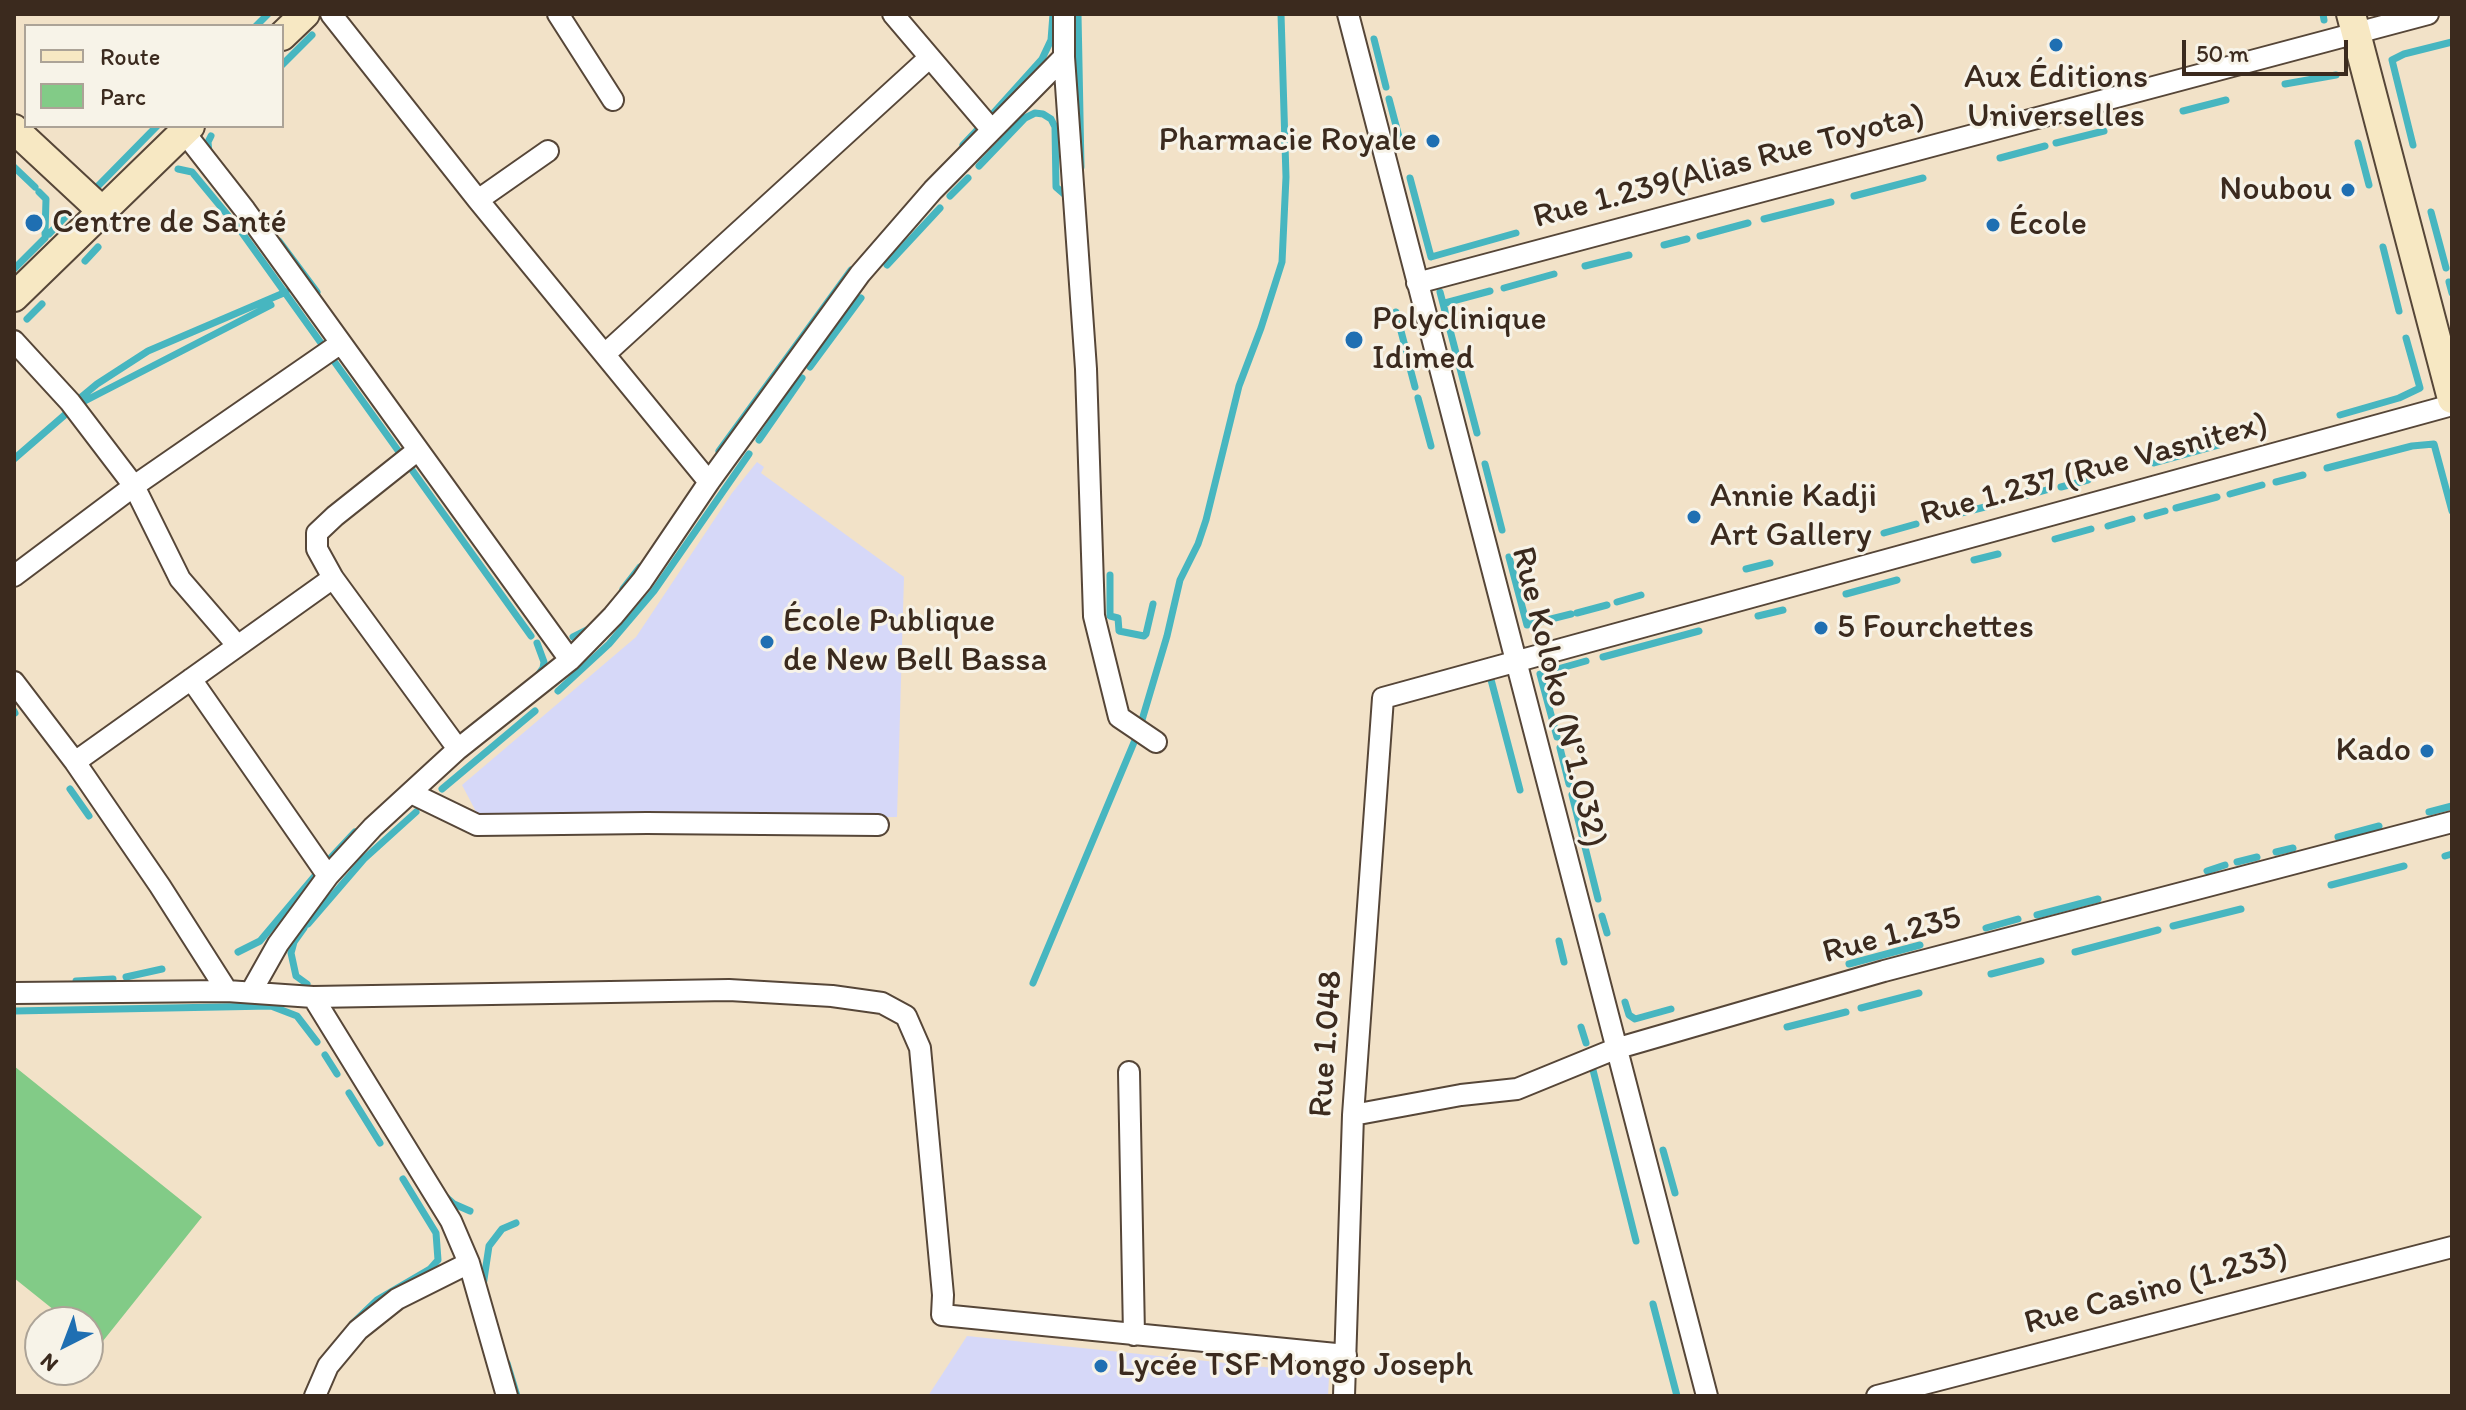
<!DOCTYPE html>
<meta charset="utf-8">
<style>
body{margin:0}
#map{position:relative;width:2466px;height:1410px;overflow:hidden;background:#f2e2c8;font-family:Itim,sans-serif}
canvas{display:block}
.frame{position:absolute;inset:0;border:16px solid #3b2a1e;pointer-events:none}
.legend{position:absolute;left:24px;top:24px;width:260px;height:104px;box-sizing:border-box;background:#f7f3e8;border:2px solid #aca397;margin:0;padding:10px 14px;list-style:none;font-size:24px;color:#3b2a1e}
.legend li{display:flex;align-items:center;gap:16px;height:40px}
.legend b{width:40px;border:2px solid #aca397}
.north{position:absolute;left:24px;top:1306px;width:80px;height:80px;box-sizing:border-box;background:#f7f3e8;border:2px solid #aca397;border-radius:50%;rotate:222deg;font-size:22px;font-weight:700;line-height:32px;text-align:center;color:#3b2a1e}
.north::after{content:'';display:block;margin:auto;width:28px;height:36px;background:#1f6fb2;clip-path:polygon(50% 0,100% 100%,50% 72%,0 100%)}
.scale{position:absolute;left:2182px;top:40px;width:166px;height:36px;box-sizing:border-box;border:4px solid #3b2a1e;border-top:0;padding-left:10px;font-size:24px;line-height:28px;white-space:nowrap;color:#3b2a1e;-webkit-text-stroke:6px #f7f3e8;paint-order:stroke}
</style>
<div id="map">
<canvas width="2466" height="1410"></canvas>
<div class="frame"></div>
<ul class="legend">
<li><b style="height:10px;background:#f7e8c3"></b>Route</li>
<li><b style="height:22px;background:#82cb87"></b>Parc</li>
</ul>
<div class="north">N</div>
<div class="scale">50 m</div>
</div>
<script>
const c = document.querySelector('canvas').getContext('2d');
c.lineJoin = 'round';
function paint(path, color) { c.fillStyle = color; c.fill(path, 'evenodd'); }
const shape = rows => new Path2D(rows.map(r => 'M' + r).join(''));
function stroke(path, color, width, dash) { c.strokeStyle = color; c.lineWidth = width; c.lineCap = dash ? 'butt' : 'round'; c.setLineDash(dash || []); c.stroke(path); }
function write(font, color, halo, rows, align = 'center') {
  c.font = font + ' Itim,sans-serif'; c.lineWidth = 6; c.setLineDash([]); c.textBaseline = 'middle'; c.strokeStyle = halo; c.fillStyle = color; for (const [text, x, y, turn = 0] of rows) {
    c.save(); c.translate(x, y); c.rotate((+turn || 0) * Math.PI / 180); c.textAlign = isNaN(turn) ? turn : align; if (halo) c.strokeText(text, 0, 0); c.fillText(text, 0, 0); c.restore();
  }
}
const built = shape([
 [757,462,764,467,761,473,904,577,897,817,482,823,462,785,636,637,732,493],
 [967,1336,1322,1373,1329,1377,1328,1396,928,1396]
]);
const green = shape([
 [14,1066,202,1217,99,1346,88,1337,88,1322,69,1322,14,1278]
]);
const stream = shape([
 [1078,14,1081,167],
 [2323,14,2324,20],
 [256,26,268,14],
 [1374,39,1386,87],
 [282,65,312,35],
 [2285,84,2336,75],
 [1389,99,1399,137],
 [2183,111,2226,100],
 [988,119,1042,59,1051,40,1053,14],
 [2056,143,2104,131],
 [2358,143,2369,185],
 [963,145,982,125],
 [2413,145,2392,60,2404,54,2452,42],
 [209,153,208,142,211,136],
 [2000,158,2045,146],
 [979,166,1025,118,1035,113,1043,114,1051,119,1055,127,1056,187,1071,200],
 [14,167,35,187],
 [178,169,192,172,240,230,531,636],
 [1410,178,1431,257,1516,233],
 [98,186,157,126],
 [39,192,46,199,45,234],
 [950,196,968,178],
 [1854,196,1923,178],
 [2431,212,2446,268],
 [1764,219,1831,202],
 [49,234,66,216],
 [1700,236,1748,223],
 [279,241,317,292],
 [1664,245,1687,239],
 [2383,247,2399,311],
 [85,261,98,247],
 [887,265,940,208],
 [1585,266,1629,255],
 [14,269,45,238],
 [2449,282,2452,293],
 [1504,288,1554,274],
 [1440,292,1477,433],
 [1445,303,1490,291],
 [1396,312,1407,354],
 [27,319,42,304],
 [810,367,861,298],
 [1410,368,1415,387],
 [1418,398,1431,446],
 [73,404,97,384,148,351,286,292],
 [77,405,271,305],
 [2340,415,2399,398,2420,388,2406,338],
 [759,440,802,378],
 [719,451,851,270],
 [14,459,67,413],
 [2154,463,2219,445],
 [1485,464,1502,530],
 [2327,468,2412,446,2434,444,2452,511],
 [2276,482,2303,475],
 [2061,487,2088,480],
 [2230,494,2262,485],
 [2021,497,2050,489],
 [2176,508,2217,497],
 [1949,516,1997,504],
 [2147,516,2165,511],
 [2108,526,2132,519],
 [1884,533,1916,524],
 [2055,539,2091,529],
 [1509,557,1527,625,1571,614],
 [1974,560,1998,554],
 [1746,569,1770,563],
 [1110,575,1110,616,1118,618,1119,631,1144,636,1146,634,1153,604],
 [623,589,640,567],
 [1846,594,1897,580],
 [1617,602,1641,595],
 [1577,613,1607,605],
 [1758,616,1783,610],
 [573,637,589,629],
 [537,643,544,662,543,668,538,675],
 [1603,657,1699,631],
 [1489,672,1520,790],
 [558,691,609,644,654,591,749,454],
 [14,711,15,713],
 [1142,720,1167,636,1180,580,1198,544,1206,520,1239,386,1261,328,1282,262,1286,177,1281,14],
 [1557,737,1540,674,1586,661],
 [1560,748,1569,784],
 [70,789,89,816],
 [442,789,535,711],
 [1572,795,1598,899],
 [2429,812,2452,806],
 [2338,837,2379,826],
 [2276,852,2293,848],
 [2445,856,2452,854],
 [2237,862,2257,857],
 [325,864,355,832],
 [2207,871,2225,865],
 [2331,885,2404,866],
 [2037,915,2098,899],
 [1602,916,1607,933],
 [308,924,364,859,416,812],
 [2173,926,2241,909],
 [304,928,294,942,291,953,296,976,307,984],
 [1986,928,2018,919],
 [1559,941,1564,962],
 [238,952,260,941,319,871],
 [2075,952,2158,930],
 [1849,964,1920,945],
 [1991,974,2041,961],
 [126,977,162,969],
 [76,981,113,979],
 [1033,983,1135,740],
 [1625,1002,1629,1015,1635,1019,1671,1009],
 [1861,1008,1919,993],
 [14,1011,271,1006,297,1016,317,1042],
 [1581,1027,1586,1043],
 [1787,1027,1846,1012],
 [325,1055,337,1074],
 [1592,1066,1636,1241],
 [349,1093,380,1143],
 [1663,1150,1675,1193],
 [445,1196,454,1204,470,1211],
 [483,1286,489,1246,502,1229,516,1223],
 [1653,1304,1677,1396],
 [353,1323,377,1300,430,1269,438,1260,436,1233,403,1179],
 [507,1363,517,1396]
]);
const street = shape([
 [331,14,478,200,709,482],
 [558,14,613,100],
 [893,14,991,129],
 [1064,14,1064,57,1086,369,1094,616,1119,717,1156,742],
 [1348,14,1707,1396],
 [184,132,245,210,570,660],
 [478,200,548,151],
 [1417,283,2428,14],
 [14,341,70,402,134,486,180,579,237,645],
 [605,354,929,58],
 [418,450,335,516,317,533,317,549,333,578,458,749],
 [14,576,134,486,341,343],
 [191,679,328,876],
 [14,682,75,762,160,886,227,991],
 [75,762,333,578],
 [411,793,477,825,647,823,878,825],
 [251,992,278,944,328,876,373,827,458,749,570,660,613,616,642,581,709,482,860,274,933,190,1064,57],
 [14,993,227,991,313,997,729,990,832,996,882,1003,906,1016,920,1048,943,1295,942,1315,1346,1355],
 [313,997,451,1221,469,1263,507,1396],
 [1129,1072,1134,1335],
 [1353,1115,1461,1095,1517,1089,1615,1049,1884,971,2452,822],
 [315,1396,328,1366,358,1330,397,1299,469,1263],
 [1344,1396,1353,1115,1383,698,2452,405],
 [1877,1396,2452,1247]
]);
const secondary = shape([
 [2351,14,2452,399],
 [282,36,305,14],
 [14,129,101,210],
 [14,297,190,126]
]);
const markers = [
 [2056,45,8,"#1f6fb2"],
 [1433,141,8,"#1f6fb2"],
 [2348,190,8,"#1f6fb2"],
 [34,223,10,"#1f6fb2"],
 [1993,225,8,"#1f6fb2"],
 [1354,340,10,"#1f6fb2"],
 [1694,517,8,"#1f6fb2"],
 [1821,628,8,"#1f6fb2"],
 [767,642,8,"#1f6fb2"],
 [2427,751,8,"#1f6fb2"],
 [1101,1366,8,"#1f6fb2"]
];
const poiNames = [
 ["Aux Éditions",2056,78,"center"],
 ["Universelles",2056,117,"center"],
 ["Pharmacie Royale",1417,141,"right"],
 ["Noubou",2332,190,"right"],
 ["Centre de Santé",52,223],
 ["École",2009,225],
 ["Polyclinique",1372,320],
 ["Idimed",1372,359],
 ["Annie Kadji",1710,497],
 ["Art Gallery",1710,536],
 ["École Publique",783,622],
 ["de New Bell Bassa",783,661],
 ["5 Fourchettes",1837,628],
 ["Kado",2411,751,"right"],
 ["Lycée TSF Mongo Joseph",1117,1366]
];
const streetNames = [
 ["Rue 1.239(Alias Rue Toyota)",1729,167,-15],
 ["Rue 1.237 (Rue Vasnitex)",2094,470,-15],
 ["Rue Koloko (N°1.032)",1558,697,76],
 ["Rue 1.235",1892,936,-15],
 ["Rue 1.048",1327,1044,-86],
 ["Rue Casino (1.233)",2156,1290,-15]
];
paint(built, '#d6d8f8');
paint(green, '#82cb87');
stroke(stream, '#47b6c0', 7);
stroke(street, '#564638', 24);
stroke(secondary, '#564638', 32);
stroke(street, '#fff', 20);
stroke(secondary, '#f7e8c3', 28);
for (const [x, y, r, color] of markers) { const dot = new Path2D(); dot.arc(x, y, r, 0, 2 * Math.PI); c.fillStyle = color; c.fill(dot); stroke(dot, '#f7f3e8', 3); }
write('34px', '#3b2a1e', '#f7f3e8', poiNames, 'left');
write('34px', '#3b2a1e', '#f7f3e8', streetNames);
</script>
